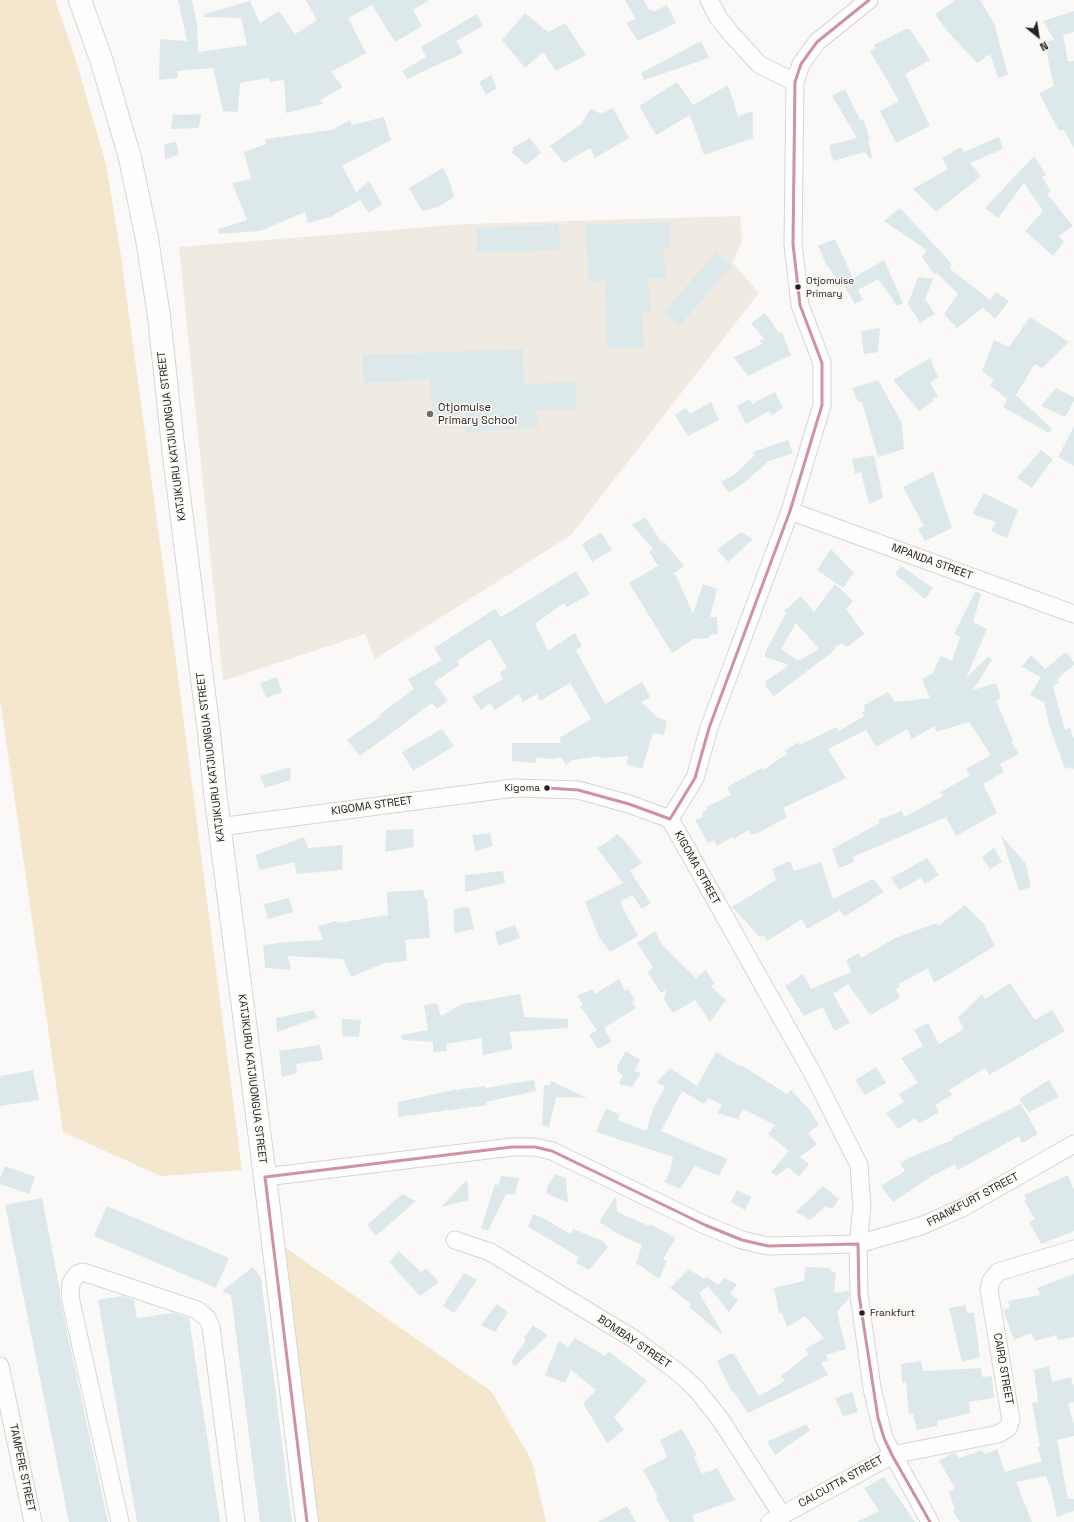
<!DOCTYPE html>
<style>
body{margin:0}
#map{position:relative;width:1074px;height:1522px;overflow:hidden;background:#fbf9f7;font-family:"Space Grotesk",sans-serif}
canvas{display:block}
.north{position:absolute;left:1018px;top:16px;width:40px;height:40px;-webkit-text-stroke:3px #fdfaf5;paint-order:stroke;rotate:150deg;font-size:11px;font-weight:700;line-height:16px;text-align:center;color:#242321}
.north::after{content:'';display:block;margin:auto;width:14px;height:18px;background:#242321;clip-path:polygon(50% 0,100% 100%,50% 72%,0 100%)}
</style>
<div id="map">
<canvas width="1074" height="1522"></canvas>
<div class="north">N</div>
</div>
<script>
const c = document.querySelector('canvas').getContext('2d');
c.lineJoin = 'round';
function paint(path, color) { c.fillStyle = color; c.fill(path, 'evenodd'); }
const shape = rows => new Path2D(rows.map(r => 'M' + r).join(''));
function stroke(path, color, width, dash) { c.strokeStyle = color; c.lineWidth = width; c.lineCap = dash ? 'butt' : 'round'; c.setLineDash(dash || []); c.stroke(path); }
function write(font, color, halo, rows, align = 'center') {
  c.font = font + ' "Space Grotesk",sans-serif'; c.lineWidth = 3; c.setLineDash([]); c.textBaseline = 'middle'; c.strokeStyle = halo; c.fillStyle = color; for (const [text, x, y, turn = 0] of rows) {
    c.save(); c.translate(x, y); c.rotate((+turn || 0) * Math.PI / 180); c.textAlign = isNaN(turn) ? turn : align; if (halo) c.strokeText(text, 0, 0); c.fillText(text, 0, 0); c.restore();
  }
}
const built = shape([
 [740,216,742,243,732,262,759,293,571,535,375,659,365,634,223,681,179,247,466,224]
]);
const green = shape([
 [0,0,55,0,74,54,106,164,120,249,174,646,242,1170,161,1176,63,1132,0,699],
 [273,1239,491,1391,532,1461,546,1522,307,1522]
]);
const building = shape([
 [178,0,192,0,197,24,198,52,247,45,241,18,204,17,204,14,250,1,260,23,279,11,295,34,317,20,306,0,430,0,413,10,422,26,395,42,372,5,348,18,366,53,331,72,343,87,320,100,323,104,286,113,284,80,270,82,269,78,240,83,238,112,223,111,213,68,177,71,178,78,159,80,160,39,187,41],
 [625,0,644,0,649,10,651,9,653,12,667,5,676,23,638,41,626,23,636,19],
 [956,0,980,0,994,23,1008,75,998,78,990,54,977,63,948,32,935,14],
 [1074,11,1074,32,1063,35,1068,61,1074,61,1074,148,1063,129,1059,131,1039,93,1054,86,1044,42,1054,40,1043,21],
 [525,13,548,32,565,23,586,55,556,71,543,52,525,68,502,40],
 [477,14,483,26,456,41,463,53,407,79,402,71,426,57,421,47],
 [906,29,910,29,930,60,905,74,930,126,896,143,880,111,899,101,870,51,876,48,874,45],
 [701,41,709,58,644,80,641,73],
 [491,75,497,88,486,95,479,82],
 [677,82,693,105,728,85,738,116,753,111,753,138,704,155,690,115,656,135,639,106],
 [845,89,860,120,863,119,870,139,868,140,872,158,870,159,865,152,833,161,829,145,857,138,832,96],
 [591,108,601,114,613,108,629,138,595,158,590,148,564,163,550,146,581,124],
 [201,114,199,128,171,129,173,115],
 [384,117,391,140,342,166,356,192,369,181,382,204,369,213,360,200,330,217,308,223,305,212,260,231,219,234,218,229,247,220,232,183,251,179,244,152,266,144,265,139,332,130,350,120,352,125],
 [999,137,1003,149,970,163,981,176,936,212,913,189,948,169,942,158,961,147,964,152],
 [530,138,541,153,526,165,511,152,514,150,512,148],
 [176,142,179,155,165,159,164,144],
 [1034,156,1046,175,1042,177,1051,191,1047,194,1073,226,1059,236,1064,242,1053,256,1025,231,1043,211,1024,183,998,218,985,208],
 [443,168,449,180,454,197,438,207,422,211,409,188],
 [900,208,952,264,949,268,990,300,996,292,1009,301,995,319,983,308,986,305,957,328,944,314,958,294,936,272,935,275,922,257,927,250,930,252,884,221],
 [670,222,671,248,663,248,667,278,648,279,651,313,642,313,644,347,607,349,605,281,589,282,585,225],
 [559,224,561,250,477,253,477,228],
 [835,239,853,278,884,260,903,303,897,306,878,279,858,290,863,300,855,304,841,281,839,282,826,264,818,246],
 [716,252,732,266,679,326,664,312],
 [918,277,933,279,925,299,935,314,920,323,908,304],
 [765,313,779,333,782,332,791,355,748,376,734,357,762,344,760,340,764,339,751,323],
 [1030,317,1069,342,1042,368,1035,364,1016,395,1052,429,1049,433,1003,407,1007,399,990,385,994,380,982,371,994,340,1009,347],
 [880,328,878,352,864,354,861,331],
 [522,349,525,384,575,382,577,409,536,411,538,428,466,432,467,414,432,415,430,380,364,383,362,355],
 [930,358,938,377,930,383,938,396,932,399,933,401,919,411,893,380],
 [878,380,902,423,904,449,878,457,862,402,858,402,852,388],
 [1056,388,1074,397,1074,401,1065,417,1041,406],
 [775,392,783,408,771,416,769,411,746,424,737,406,750,399,752,404],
 [711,402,719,420,688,436,675,415,686,408,690,414],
 [1074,426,1074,466,1058,457],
 [788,440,793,453,769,461,744,483,729,493,721,482,735,474,755,455,753,452],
 [1041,450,1053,459,1032,488,1017,478],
 [874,455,883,498,869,504,861,472,855,474,852,459],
 [933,472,952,528,925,541,918,529,924,526,903,487],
 [984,493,1018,510,1007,538,991,531,996,522,972,514],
 [645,517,662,543,664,542,684,566,673,574,676,575,693,614,703,584,717,589,710,617,717,617,718,634,710,635,709,638,694,639,672,653,629,583,658,566,649,552,653,549,632,525],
 [601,532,612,550,592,562,582,544],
 [741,532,753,539,728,562,717,550],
 [831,549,854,573,843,588,817,570],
 [901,566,933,588,925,599,895,574],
 [576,571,590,594,567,607,564,603,535,624,548,651,575,633,582,646,576,650,605,704,640,683,643,683,650,697,641,702,658,718,667,721,664,735,653,733,642,769,626,764,629,756,600,758,599,756,573,760,566,765,561,757,553,759,536,758,536,763,512,761,512,743,561,743,559,738,591,719,570,683,540,701,537,694,523,702,519,694,495,710,490,703,481,710,472,697,503,679,500,672,507,668,490,639,457,661,460,665,434,682,448,701,437,709,432,703,360,756,347,740,381,716,379,715,414,689,408,679,442,660,434,648,495,609,501,617],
 [835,584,853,601,846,609,864,634,847,647,842,643,835,647,836,649,774,696,766,687,766,681,789,665,765,657,765,653,786,613,784,611,801,596,814,612],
 [796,623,819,649,798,661,781,649],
 [975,591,981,594,973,622,987,629,966,678,988,657,992,660,973,690,996,683,1001,698,996,701,1013,740,1011,742,1019,754,1000,764,1004,772,983,784,997,813,956,836,946,817,853,857,854,862,839,868,832,849,880,823,878,820,902,811,904,817,943,796,941,792,970,775,966,769,991,755,969,722,936,732,935,726,912,739,907,729,876,747,866,730,828,749,846,778,783,808,787,817,760,832,752,835,748,830,734,839,732,837,717,846,714,840,708,843,695,820,703,817,702,812,707,810,706,807,731,795,727,787,762,768,763,770,787,754,785,751,798,742,799,745,837,727,839,731,864,716,862,712,865,711,864,705,888,692,895,702,930,698,922,679,932,674,941,656,952,661,960,637,954,634],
 [1066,652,1074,662,1074,665,1059,677,1057,681,1059,682,1053,687,1065,730,1070,728,1074,739,1074,771,1072,767,1065,769,1049,725,1044,702,1030,695,1041,677,1022,667,1031,655,1045,669],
 [277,677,282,692,266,698,260,683],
 [442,729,454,746,413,771,402,752],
 [290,767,291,780,265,788,260,776],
 [413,829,414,847,385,852,386,830],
 [490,833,493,846,476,851,472,835],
 [617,834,624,840,642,863,630,871,651,903,642,909,632,895,620,902,638,936,610,952,599,937,585,902,623,883,597,848,609,841],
 [1001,835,1026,864,1031,887,1019,891],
 [304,837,308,848,343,845,342,870,297,874,294,862,259,870,256,855],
 [994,848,1002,862,990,869,982,857],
 [927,858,939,875,925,884,921,878,899,890,891,878],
 [790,861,794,871,821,862,833,899,873,879,884,892,844,917,840,910,807,929,802,919,767,941,764,935,760,937,732,907,776,880,772,869],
 [503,871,505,883,465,892,465,875],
 [423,890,425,899,427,899,430,938,405,940,407,961,384,963,351,977,343,959,288,956,291,970,265,968,263,945,286,942,323,940,318,926,336,921,337,923,388,915,387,892],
 [289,898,293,912,268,919,264,904],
 [965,905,983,923,995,946,934,983,928,968,899,984,900,986,896,989,900,998,870,1015,848,984,833,994,850,1023,834,1031,823,1007,804,1016,785,986,803,974,811,989,851,972,846,960,859,953,861,958,895,938,937,923,938,926],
 [469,907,474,929,454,933,454,909],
 [515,925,520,938,498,946,495,932],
 [655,931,662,945,696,978,706,970,715,984,711,986,726,1000,710,1022,695,1000,673,1013,664,999,666,990,661,993,648,973,653,967,637,943],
 [619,979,625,991,628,989,635,1000,632,1002,636,1008,604,1028,612,1042,598,1049,589,1035,597,1030,580,1006,583,1005,577,996,592,989,595,994],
 [1010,983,1035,1020,1052,1010,1065,1031,989,1075,985,1068,949,1090,952,1095,935,1105,939,1112,919,1124,915,1118,898,1129,886,1113,904,1102,899,1094,918,1083,901,1058,923,1046,914,1030,928,1023,939,1044,964,1029,958,1018,982,994,985,999],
 [520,994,524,1017,568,1019,568,1028,509,1032,513,1049,483,1055,481,1038,446,1044,447,1051,433,1052,433,1042,402,1040,401,1035,428,1030,424,1005,437,1003,441,1016,462,1004],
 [314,1010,317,1018,277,1032,276,1018],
 [342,1019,361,1020,359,1037,342,1036],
 [320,1045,323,1060,296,1064,297,1073,282,1077,279,1051],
 [626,1051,640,1060,634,1071,641,1073,632,1087,619,1084,623,1075,617,1071,617,1066],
 [716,1052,742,1067,741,1065,787,1094,791,1090,809,1109,819,1125,808,1133,817,1144,800,1157,809,1164,799,1177,788,1167,776,1176,771,1172,789,1151,768,1134,775,1125,743,1109,738,1119,717,1113,722,1105,708,1098,704,1104,682,1091,661,1131,727,1159,719,1176,695,1166,680,1189,664,1182,670,1171,673,1157,596,1132,606,1108,620,1115,617,1120,646,1131,654,1107,665,1087,657,1082,670,1068,697,1086],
 [876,1067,886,1083,865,1095,855,1080],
 [33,1070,39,1100,0,1106,0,1076],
 [534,1080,536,1091,486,1102,487,1105,398,1117,398,1102,454,1090,485,1086,485,1088],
 [1049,1080,1059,1097,1029,1112,1019,1099],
 [551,1081,587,1098,556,1097,549,1127,542,1126,544,1085,550,1085],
 [1021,1104,1038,1134,1022,1143,1019,1136,958,1170,955,1164,932,1176,893,1202,881,1186,905,1171,900,1163,913,1156,953,1140,952,1138],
 [5,1166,35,1177,29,1194,0,1184,0,1178],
 [555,1174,566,1178,568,1203,546,1193,548,1185],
 [1068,1175,1074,1190,1074,1231,1041,1244,1029,1222,1035,1219,1024,1201,1027,1199,1024,1195],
 [501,1176,519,1178,515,1195,506,1194,488,1231,481,1228,495,1184,499,1185],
 [467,1180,469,1200,441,1207],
 [823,1186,839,1199,832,1209,826,1206,810,1220,796,1212],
 [737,1190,751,1197,745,1210,731,1202],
 [402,1194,416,1201,376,1236,367,1225],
 [616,1196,617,1212,649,1226,650,1224,676,1238,663,1259,667,1261,659,1279,636,1263,642,1245,618,1234,599,1222],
 [42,1198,60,1290,60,1299,108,1522,69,1522,5,1205],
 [107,1206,229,1258,216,1288,94,1236],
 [533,1214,545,1219,570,1234,573,1229,603,1241,608,1247,589,1270,576,1263,579,1257,528,1227],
 [399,1251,421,1272,426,1268,439,1282,420,1296,389,1262],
 [253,1267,261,1278,292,1522,260,1522,231,1295,222,1291],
 [805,1267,830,1268,831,1271,836,1272,834,1293,849,1291,849,1298,837,1312,846,1349,826,1355,828,1360,821,1363,828,1375,748,1413,733,1391,732,1392,717,1361,729,1354,734,1354,759,1396,785,1381,781,1376,809,1354,805,1349,824,1338,805,1316,787,1327,782,1313,779,1314,774,1288,804,1281],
 [689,1269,704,1279,706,1277,718,1285,724,1278,737,1284,730,1294,738,1300,729,1312,708,1286,699,1293,722,1332,720,1333,689,1307,691,1304,670,1288],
 [464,1273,477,1280,454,1313,443,1306],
 [1074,1274,1074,1337,1058,1340,1056,1335,1035,1341,1031,1333,1014,1340,1003,1310,1010,1308,1008,1301,1040,1295,1037,1288],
 [122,1296,134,1300,137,1318,173,1313,189,1318,220,1522,137,1522,98,1300],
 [497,1304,508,1312,495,1332,481,1325],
 [965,1305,967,1313,974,1313,980,1357,962,1362,949,1308],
 [533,1325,548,1335,515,1366,511,1362,526,1340,524,1338],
 [575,1338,605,1356,608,1351,647,1381,614,1417,624,1430,607,1443,583,1403,596,1390,571,1370,565,1383,545,1375,559,1341,568,1347],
 [921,1361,923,1371,981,1368,982,1377,992,1376,994,1398,969,1402,970,1413,937,1421,937,1426,917,1430,913,1414,909,1414,906,1382,902,1383,901,1364],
 [1049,1366,1052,1382,1071,1377,1074,1388,1074,1402,1068,1404,1074,1425,1074,1436,1057,1440,1068,1499,1074,1499,1074,1511,1057,1517,1050,1485,1049,1485,1046,1476,1016,1482,1032,1522,960,1522,953,1511,955,1510,949,1492,955,1488,939,1461,953,1453,956,1453,959,1458,982,1450,984,1454,997,1449,1005,1472,1042,1461,1037,1447,1040,1447,1032,1403,1038,1402,1034,1370],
 [852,1392,858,1412,843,1416,835,1398],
 [806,1424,810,1430,775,1455,767,1442],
 [682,1429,697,1455,694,1457,702,1474,709,1471,710,1472,717,1468,735,1500,693,1515,694,1522,669,1522,656,1499,658,1497,643,1470,667,1457,660,1440],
 [884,1477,915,1522,857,1522,879,1511,864,1488],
 [627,1506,636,1522,598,1522]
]);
const street = shape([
 [709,0,718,17,732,35,760,65,795,82],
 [790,511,1074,614],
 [670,819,695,778,709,728,790,511,822,405,822,363,800,305,793,244,795,82,801,64,817,42,869,0],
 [219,827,514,788,578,790,629,804,670,819,813,1074,859,1165,862,1207,858,1244,859,1295,872,1388,884,1438,930,1522],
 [265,1177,512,1147,535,1147,552,1151,705,1225,742,1240,768,1246,858,1244,921,1226,962,1208,1074,1144],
 [455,1240,490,1252,634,1339,680,1374,697,1390,720,1419,782,1515],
 [0,1366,33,1522],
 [120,1522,70,1297,71,1283,77,1274,83,1272,197,1310,207,1318,211,1327,236,1522],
 [770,1522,892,1455,998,1434,1008,1428,1011,1420,989,1290,991,1281,998,1272,1074,1249]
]);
const secondary = shape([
 [80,0,102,62,130,158,147,239,159,316,174,456,209,733,215,792,265,1177,307,1522]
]);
const bus1 = shape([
 [547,788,578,790,629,804,670,819],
 [670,819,695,778,709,728,790,511,822,405,822,363,800,305,793,244,795,82,801,64,817,42,869,0],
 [265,1177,512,1147,535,1147,552,1151,705,1225,742,1240,768,1246,858,1244],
 [265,1177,307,1522],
 [858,1244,859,1295,878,1418,884,1438,892,1455,930,1522]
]);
const markers = [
 [798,287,3.5,"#242321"],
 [430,414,4,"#6f6e6c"],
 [547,788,3.5,"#242321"],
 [862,1313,3.5,"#242321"]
];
const busNames = [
 ["Otjomuise",806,281],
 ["Primary",806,294],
 ["Kigoma",540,788,"right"],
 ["Frankfurt",870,1313]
];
const poiNames = [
 ["Otjomuise",438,408],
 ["Primary School",438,421]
];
const streetNames = [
 ["KATJIKURU KATJIUONGUA STREET",172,436,-97],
 ["MPANDA STREET",932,562,20],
 ["KATJIKURU KATJIUONGUA STREET",211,757,-97],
 ["KIGOMA STREET",372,806,-8],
 ["KIGOMA STREET",697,868,61],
 ["KATJIKURU KATJIUONGUA STREET",252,1079,83],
 ["FRANKFURT STREET",973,1200,-28],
 ["BOMBAY STREET",634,1342,34],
 ["CAIRO STREET",1003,1369,80],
 ["TAMPERE STREET",22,1468,78],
 ["CALCUTTA STREET",841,1482,-29]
];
paint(built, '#efebe3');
paint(green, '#f4e7ce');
paint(building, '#dde8ea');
stroke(street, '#d7d5d4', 19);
stroke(secondary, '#d7d5d4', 24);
stroke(street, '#fefefe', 17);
stroke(secondary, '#fefefe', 22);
stroke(bus1, '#cf939f', 3);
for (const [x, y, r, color] of markers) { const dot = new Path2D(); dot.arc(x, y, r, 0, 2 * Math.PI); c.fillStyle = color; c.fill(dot); stroke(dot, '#fdfaf5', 1.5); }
write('10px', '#242321', '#fdfaf5', busNames, 'left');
write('11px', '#242321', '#fdfaf5', poiNames, 'left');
write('11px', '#242321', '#fdfaf5', streetNames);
</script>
